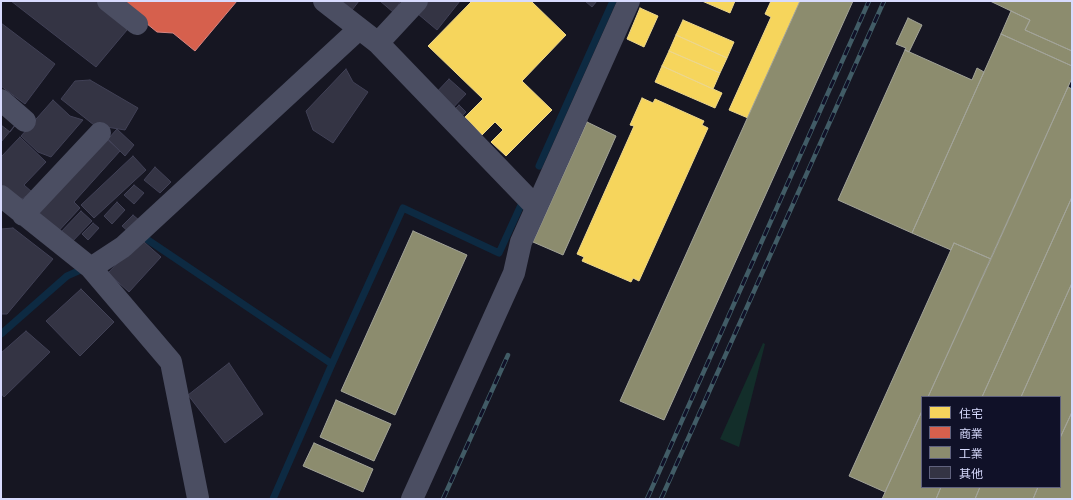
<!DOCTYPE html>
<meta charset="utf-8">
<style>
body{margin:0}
#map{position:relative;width:1073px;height:500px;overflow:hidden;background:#161622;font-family:"DejaVu Sans","Noto Sans TC",sans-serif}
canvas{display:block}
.frame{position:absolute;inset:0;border:2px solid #d8dbfe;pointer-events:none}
.legend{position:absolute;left:921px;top:396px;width:140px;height:92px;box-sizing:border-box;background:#101128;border:1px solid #60627e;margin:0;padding:5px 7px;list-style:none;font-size:12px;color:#d8dbfe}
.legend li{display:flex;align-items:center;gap:8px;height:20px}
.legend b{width:20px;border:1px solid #60627e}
</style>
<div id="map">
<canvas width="1073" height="500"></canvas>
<div class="frame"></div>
<ul class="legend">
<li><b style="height:11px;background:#f6d55c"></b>住宅</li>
<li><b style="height:11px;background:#d6604d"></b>商業</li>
<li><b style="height:11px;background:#8c8c6e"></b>工業</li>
<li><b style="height:11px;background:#343444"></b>其他</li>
</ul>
</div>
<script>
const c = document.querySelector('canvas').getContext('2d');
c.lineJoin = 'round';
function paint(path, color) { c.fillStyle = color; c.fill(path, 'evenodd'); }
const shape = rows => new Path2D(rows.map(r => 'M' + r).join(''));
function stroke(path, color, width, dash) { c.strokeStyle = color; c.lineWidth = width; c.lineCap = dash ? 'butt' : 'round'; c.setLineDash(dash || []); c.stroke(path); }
const green = shape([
 [763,343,765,344,739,447,720,439]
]);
const homes = shape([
 [472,1,531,1,566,35,522,81,552,110,506,156,491,142,503,130,495,122,482,135,465,117,483,99,428,46,472,1],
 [702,1,735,1,730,13,702,1],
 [771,1,800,1,748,118,729,110,771,17,765,14,771,1],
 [640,8,658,16,644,47,627,39,640,8],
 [683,20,734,42,727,58,676,35,683,20],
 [676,35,727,58,720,73,669,51,676,35],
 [669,51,720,73,713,89,662,66,669,51],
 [662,66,722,93,715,108,655,82,662,66],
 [642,98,653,103,655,99,704,121,702,125,708,128,639,281,633,278,631,282,582,261,584,257,577,254,634,126,630,125,642,98]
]);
const shops = shape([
 [119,1,237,1,195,51,173,33,157,32,119,1]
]);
const industry = shape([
 [800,1,853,1,664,420,620,401,800,1],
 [990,1,1072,1,1072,51,1025,30,1030,20,990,1],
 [1011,11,1030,20,1025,30,1072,51,1072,66,1001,34,1011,11],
 [908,18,922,25,909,52,905,50,906,48,896,44,908,18],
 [1001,34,1072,66,1072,78,991,259,954,243,951,250,912,233,1001,34],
 [905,50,972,80,977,68,984,72,912,233,838,200,905,50],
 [1068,87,1072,89,1072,197,982,397,928,397,1068,87],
 [587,122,616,136,563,255,533,242,587,122],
 [1072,197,1072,283,1021,397,982,397,1072,197],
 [413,231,467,255,395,415,341,391,413,231],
 [954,243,991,259,928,397,922,397,922,411,885,492,849,476,954,243],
 [1072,283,1072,412,1060,438,1060,397,1021,397,1072,283],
 [336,400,391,424,374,461,320,437,336,400],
 [922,411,922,487,941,487,936,499,882,499,922,411],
 [1072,412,1072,499,1033,499,1038,487,1060,487,1060,438,1072,412],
 [314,443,373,469,363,492,303,466,314,443],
 [941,487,980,487,975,499,936,499,941,487],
 [980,487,1038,487,1033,499,975,499,980,487]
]);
const stream = shape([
 [539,166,613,1],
 [139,241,145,238,332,364,403,208,499,253,521,205],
 [1,334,67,276,85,268],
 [273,499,332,364]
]);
const building = shape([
 [11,1,104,1,132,24,96,67,11,1],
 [342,1,359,1,352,10,342,1],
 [380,1,401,1,393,12,380,1],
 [429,1,460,1,437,30,418,14,429,1],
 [585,1,597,1,592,7,585,1],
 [1,23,55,64,25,104,1,86,1,23],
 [346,69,353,82,368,92,333,143,313,130,306,111,346,69],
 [449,79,466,94,449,112,433,96,449,79],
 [90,80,138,108,125,130,94,125,61,99,75,81,90,80],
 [53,100,70,116,83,120,51,157,38,152,21,136,53,100],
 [459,105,466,112,458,120,451,113,459,105],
 [1,112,16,124,1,142,1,112],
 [1,113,16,124,10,132,1,125,1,113],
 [117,129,134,145,125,156,108,139,117,129],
 [100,133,120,151,74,202,80,208,54,236,28,212,100,133],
 [20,137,46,162,24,185,32,192,22,199,1,190,1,157,20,137],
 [133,156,146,170,94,218,81,205,133,156],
 [155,167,171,182,160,193,144,180,155,167],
 [134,185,144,193,134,204,124,195,134,185],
 [117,202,125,210,112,224,104,216,117,202],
 [81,211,92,221,69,245,58,235,81,211],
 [133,215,140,221,130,233,122,226,133,215],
 [93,223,99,228,88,240,82,234,93,223],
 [13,228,53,259,7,314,1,314,1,229,13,228],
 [144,242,161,257,129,292,108,273,125,255,144,242],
 [81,289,114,322,80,356,46,321,81,289],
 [26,331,50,352,4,397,1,393,1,353,26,331],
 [229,363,263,414,225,443,188,395,229,363]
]);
const minor = shape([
 [108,1,137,24],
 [324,1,378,43,536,207],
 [378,43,417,1],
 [1,100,25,121],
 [1,196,91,268,123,247,359,29],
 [23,215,100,133],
 [91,268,171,362,198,498],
 [412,499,514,273,521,242,629,1]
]);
const rail = shape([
 [443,499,508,355],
 [647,499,869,1],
 [661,499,884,1]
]);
paint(green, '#132e2a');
paint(homes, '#f6d55c');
stroke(homes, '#edd78d', 1);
paint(shops, '#d6604d');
stroke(shops, '#d78582', 1);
paint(industry, '#8c8c6e');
stroke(industry, '#a3a499', 1);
stroke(stream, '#0d2a42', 7);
paint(building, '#343444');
stroke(building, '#414156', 1);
stroke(minor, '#4b4e62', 22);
stroke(rail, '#415c66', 4.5);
stroke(rail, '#101128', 3, [9]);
</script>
